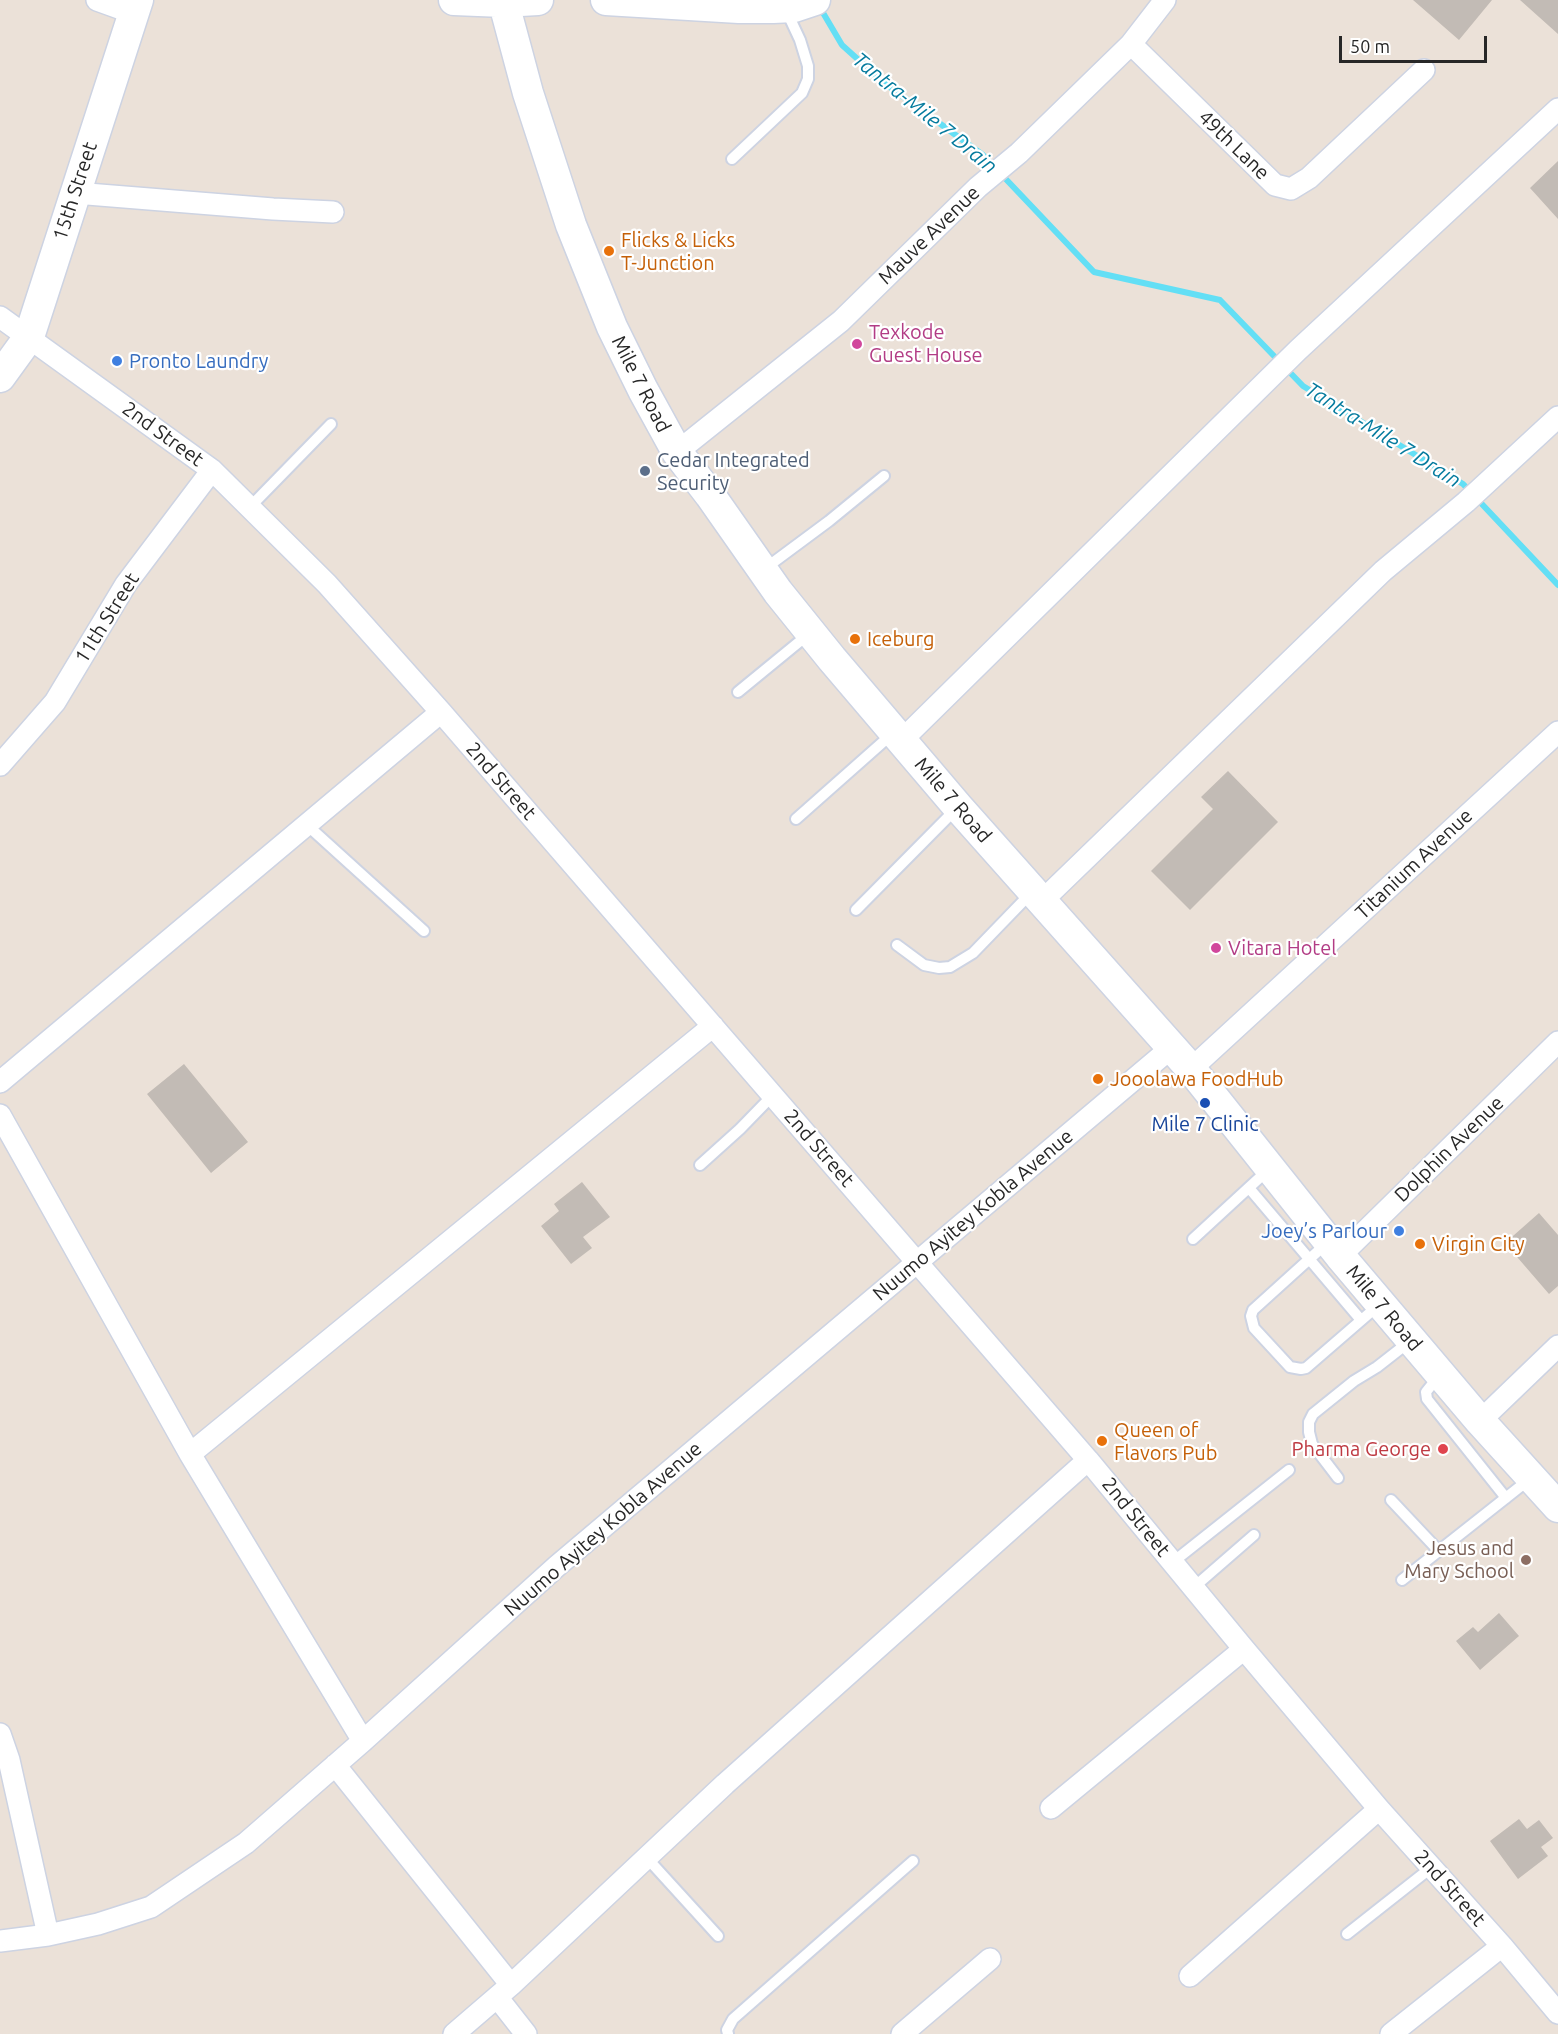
<!DOCTYPE html>
<meta charset="utf-8">
<style>
body{margin:0}
#map{position:relative;width:1558px;height:2034px;overflow:hidden;background:#ebe1d8;font-family:Ubuntu,sans-serif}
canvas{display:block}
.scale{position:absolute;left:1339px;top:36px;width:148px;height:27px;box-sizing:border-box;border:3px solid #272727;border-top:0;padding-left:8px;font-size:18px;line-height:21px;white-space:nowrap;color:#272727;-webkit-text-stroke:4px #fff;paint-order:stroke}
</style>
<div id="map">
<canvas width="1558" height="2034"></canvas>
<div class="scale">50 m</div>
</div>
<script>
const c = document.querySelector('canvas').getContext('2d');
c.lineJoin = 'round';
const shape = rows => new Path2D(rows.map(r => 'M' + r).join(''));
function stroke(path, color, width, dash) { c.strokeStyle = color; c.lineWidth = width; c.lineCap = dash ? 'butt' : 'round'; c.setLineDash(dash || []); c.stroke(path); }
function paint(path, color) { c.fillStyle = color; c.fill(path, 'evenodd'); }
function write(font, color, halo, rows, align = 'center') {
  c.font = font + ' Ubuntu,sans-serif'; c.lineWidth = 4.5; c.setLineDash([]); c.textBaseline = 'middle'; c.strokeStyle = halo; c.fillStyle = color; for (const [text, x, y, turn = 0] of rows) {
    c.save(); c.translate(x, y); c.rotate((+turn || 0) * Math.PI / 180); c.textAlign = isNaN(turn) ? turn : align; if (halo) c.strokeText(text, 0, 0); c.fillText(text, 0, 0); c.restore();
  }
}
const stream = shape([
 [819,6,842,45,883,82,983,155,1094,272,1220,300,1303,386,1463,484,1558,585]
]);
const building = shape([
 [1413,0,1492,0,1459,40],
 [1520,0,1558,0,1558,34],
 [1558,161,1558,219,1530,188],
 [1228,771,1278,822,1190,910,1151,871,1213,809,1201,797],
 [184,1064,248,1142,211,1173,147,1094],
 [582,1182,610,1217,583,1237,592,1248,571,1264,541,1226,559,1211,554,1204],
 [1539,1213,1558,1235,1558,1286,1549,1294,1505,1243],
 [1499,1613,1519,1636,1480,1670,1456,1641,1473,1627,1478,1632],
 [1519,1819,1527,1829,1539,1820,1553,1838,1541,1847,1548,1856,1518,1879,1490,1841]
]);
const lane = shape([
 [732,159,802,93,808,79,808,66,800,40,786,10],
 [250,507,331,424],
 [763,570,829,521,884,476],
 [738,692,810,633],
 [796,819,892,734],
 [307,825,424,931],
 [856,910,957,808],
 [897,945,924,965,939,968,950,967,973,953,1031,893],
 [700,1165,740,1129,773,1095],
 [1249,1188,1361,1320],
 [1193,1239,1268,1170],
 [1326,1244,1253,1310,1251,1316,1254,1328,1290,1367,1301,1369,1306,1368,1380,1304],
 [1438,1377,1426,1392,1427,1399,1506,1498],
 [1338,1478,1312,1444,1309,1432,1309,1422,1313,1414,1354,1381,1377,1367,1409,1342],
 [1391,1500,1439,1551],
 [1173,1562,1289,1470],
 [1402,1580,1531,1478],
 [1193,1588,1254,1535],
 [647,1858,718,1936],
 [1347,1934,1432,1867],
 [728,2034,727,2030,733,2019,913,1861]
]);
const street = shape([
 [97,0,133,13],
 [1131,44,1275,185,1291,189,1309,178,1424,70],
 [75,193,273,209,333,212],
 [0,317,212,470,327,584,441,712,1088,1460,1244,1649,1379,1809,1502,1946,1558,2013],
 [677,452,841,321,978,187,1019,153,1131,44,1165,0],
 [901,741,1298,350,1558,109],
 [0,765,55,702,126,584,212,470],
 [1042,901,1383,571,1466,502,1558,417],
 [1191,1069,1558,732],
 [0,1082,441,712],
 [0,1115,190,1454,363,1741],
 [1340,1256,1558,1042],
 [1480,1421,1558,1346],
 [190,1454,713,1026],
 [0,1734,9,1760,48,1935],
 [335,1765,511,1985],
 [1051,1808,1244,1649],
 [0,1941,48,1935,98,1924,151,1907,246,1843,363,1741,557,1566,1171,1048],
 [1190,1976,1379,1809],
 [497,1997,526,2034],
 [454,2034,511,1985,725,1784,1088,1460],
 [902,2034,990,1959],
 [1391,2034,1502,1946]
]);
const secondary = shape([
 [454,0,503,2,538,0],
 [503,0,528,93,571,225,612,327,643,390,677,452,710,495,778,592,832,659,958,807,1191,1069,1340,1256,1480,1421,1558,1507],
 [606,0,739,8,773,8,794,7,815,0],
 [0,377,29,337,138,0]
]);
const markers = [
 [609,251,6,"#e8710a"],
 [857,344,6,"#d1479c"],
 [117,361,6,"#3f7fe0"],
 [645,471,6,"#5c6f8a"],
 [855,639,6,"#e8710a"],
 [1216,948,6,"#d1479c"],
 [1098,1079,6,"#e8710a"],
 [1205,1103,6,"#1a4fb4"],
 [1399,1231,6,"#3f7fe0"],
 [1420,1244,6,"#e8710a"],
 [1102,1441,6,"#e8710a"],
 [1443,1449,6,"#e0444e"],
 [1526,1560,6,"#8d6e63"]
];
const streetNames = [
 ["49th Lane",1234,145,44],
 ["15th Street",75,191,-72],
 ["Mauve Avenue",929,235,-44],
 ["Mile 7 Road",641,384,63],
 ["2nd Street",163,434,36],
 ["11th Street",107,618,-58],
 ["2nd Street",501,781,49],
 ["Mile 7 Road",953,800,49],
 ["Titanium Avenue",1414,864,-43],
 ["2nd Street",819,1148,49],
 ["Dolphin Avenue",1449,1149,-44],
 ["Nuumo Ayitey Kobla Avenue",973,1215,-40],
 ["Mile 7 Road",1384,1308,50],
 ["2nd Street",1136,1517,51],
 ["Nuumo Ayitey Kobla Avenue",603,1529,-41],
 ["2nd Street",1450,1888,48]
];
const foodNames = [
 ["Flicks & Licks",621,240],
 ["T-Junction",621,263],
 ["Iceburg",867,639],
 ["Jooolawa FoodHub",1110,1079],
 ["Virgin City",1432,1244],
 ["Queen of",1114,1430],
 ["Flavors Pub",1114,1453]
];
const hotelNames = [
 ["Texkode",869,332],
 ["Guest House",869,355],
 ["Vitara Hotel",1228,948]
];
const shopNames = [
 ["Pronto Laundry",129,361],
 ["Joey’s Parlour",1387,1231,"right"]
];
const serviceNames = [
 ["Cedar Integrated",657,460],
 ["Security",657,483]
];
const transitNames = [
 ["Mile 7 Clinic",1205,1124]
];
const healthNames = [
 ["Pharma George",1431,1449]
];
const educationNames = [
 ["Jesus and",1514,1548],
 ["Mary School",1514,1571]
];
const waterNames = [
 ["Tantra-Mile 7 Drain",925,113,39],
 ["Tantra-Mile 7 Drain",1383,435,32]
];
stroke(stream, '#63dff5', 6);
paint(building, '#c2bbb5');
stroke(lane, '#cdd3e2', 14);
stroke(street, '#cdd3e2', 24);
stroke(secondary, '#cdd3e2', 33);
stroke(lane, '#fff', 10);
stroke(street, '#fff', 21);
stroke(secondary, '#fff', 30);
for (const [x, y, r, color] of markers) { const dot = new Path2D(); dot.arc(x, y, r, 0, 2 * Math.PI); c.fillStyle = color; c.fill(dot); stroke(dot, '#fff', 2); }
write('20px', '#272727', '#fff', streetNames);
write('20px', '#c56008', '#fff', foodNames, 'left');
write('20px', '#b23c85', '#fff', hotelNames, 'left');
write('20px', '#366cbe', '#fff', shopNames, 'left');
write('20px', '#4e5e75', '#fff', serviceNames, 'left');
write('20px', '#164399', '#fff', transitNames);
write('20px', '#be3a42', '#fff', healthNames, 'right');
write('20px', '#785e54', '#fff', educationNames, 'right');
write('italic 21px', '#057b9e', '#fff', waterNames);
</script>
